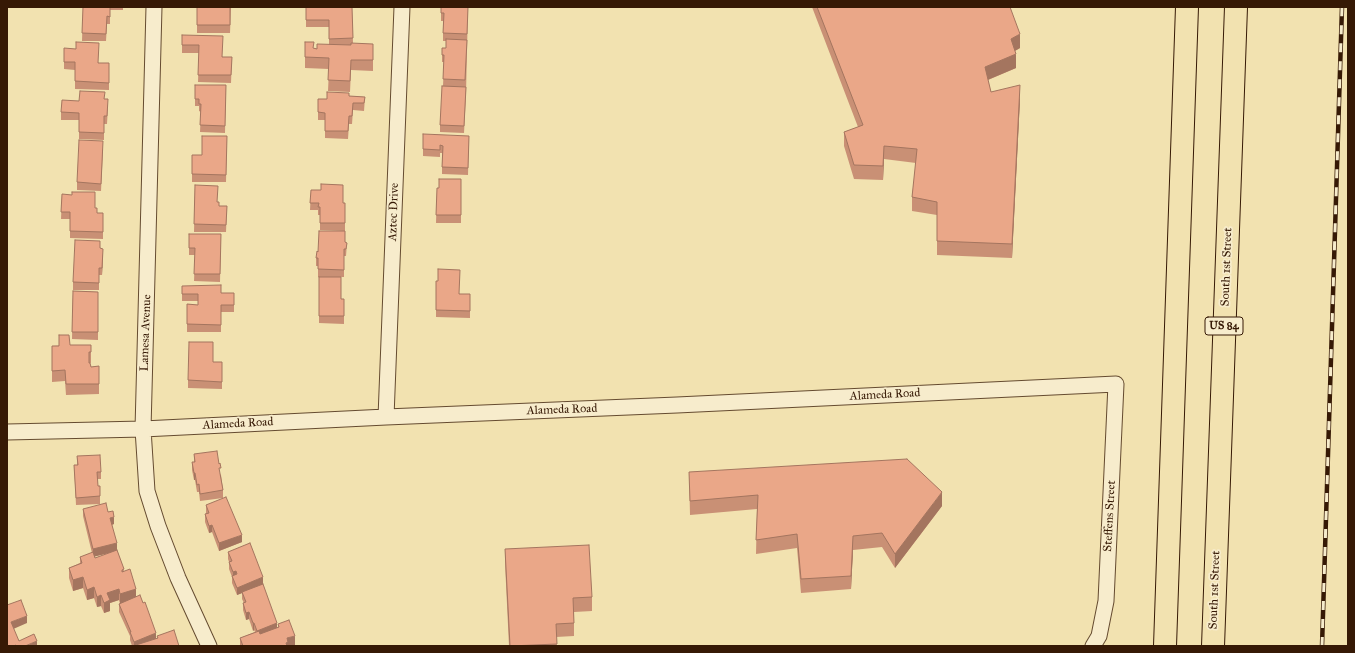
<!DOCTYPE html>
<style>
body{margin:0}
#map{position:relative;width:1355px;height:653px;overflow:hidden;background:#f2e2b0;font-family:"IM FELL Great Primer",serif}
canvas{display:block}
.frame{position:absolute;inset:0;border:8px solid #361905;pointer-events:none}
</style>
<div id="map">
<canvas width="1355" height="653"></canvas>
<div class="frame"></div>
</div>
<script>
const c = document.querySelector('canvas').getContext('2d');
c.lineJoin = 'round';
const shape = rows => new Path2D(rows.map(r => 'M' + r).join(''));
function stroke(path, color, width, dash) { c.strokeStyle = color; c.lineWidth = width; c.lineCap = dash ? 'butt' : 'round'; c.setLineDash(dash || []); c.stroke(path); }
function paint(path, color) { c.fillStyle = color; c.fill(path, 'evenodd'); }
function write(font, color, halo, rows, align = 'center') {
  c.font = font + ' "IM FELL Great Primer",serif'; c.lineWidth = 3.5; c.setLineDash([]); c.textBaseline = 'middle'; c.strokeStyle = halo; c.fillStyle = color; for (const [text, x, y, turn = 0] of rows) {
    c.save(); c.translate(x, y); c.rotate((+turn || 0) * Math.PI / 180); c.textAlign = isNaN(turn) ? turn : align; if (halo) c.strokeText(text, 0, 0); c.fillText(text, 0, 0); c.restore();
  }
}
const minor = shape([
 [154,7,143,429,147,491,158,526,178,578,209,646],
 [386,417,402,7],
 [7,432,143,429,386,417,677,405,1116,384,1106,601,1099,636,1093,646]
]);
const trunk = shape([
 [1165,646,1187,7],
 [1213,646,1236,7]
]);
const rail = shape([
 [1322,646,1342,7]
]);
const wall = shape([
 [83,7,123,7,123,10,110,10,110,24,107,24,106,41,82,41],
 [197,7,231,7,230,33,197,33],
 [306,7,352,7,353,43,373,55,373,71,351,70,350,92,328,91,329,69,305,68,305,57,314,48,317,49,329,45,329,27,306,27],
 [441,7,468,7,466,94,464,133,440,132,440,125,443,86,444,62,442,62,442,48,446,48,446,41,443,41,443,21,441,21],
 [812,7,1010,7,1020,48,1015,51,1016,68,988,80,991,92,1020,99,1012,258,937,255,937,215,912,211,912,197,916,163,884,159,883,180,854,179,844,146,844,132,858,127],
 [182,35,223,57,232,57,231,83,198,82,199,53,182,53],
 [76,49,99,63,109,70,109,90,75,89,75,70,64,69,64,62],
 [195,85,226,85,225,133,200,132,201,112,199,111,199,106,195,106],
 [349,96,365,97,364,111,353,110,352,124,349,124,348,139,325,138,325,120,318,120,318,112],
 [105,99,108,106,107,124,104,124,104,140,79,139,79,120,61,120,61,112,79,101],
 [227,136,226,182,192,182,192,155,202,155],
 [469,136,468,175,442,174,442,153,440,153,440,157,423,156,423,149],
 [103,149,101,191,77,190,77,182],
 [461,179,461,223,436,223,437,188,439,188],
 [195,185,217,202,219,206,227,206,226,232,194,232],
 [311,190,343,203,345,203,345,231,320,230,320,215,318,215,318,210,310,210],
 [62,194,95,208,97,213,103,213,103,239,70,238,70,219,61,219],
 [189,234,221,234,220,282,194,281,195,255,189,255],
 [345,242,347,243,346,256,344,256,344,277,341,277,341,299,344,299,344,324,319,323,319,277,336,277,318,277,318,266,316,266,316,258,318,252],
 [100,248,103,256,102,275,99,275,99,290,73,290,73,282],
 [436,281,460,294,470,294,470,318,436,317],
 [182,286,221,293,234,293,234,312,221,312,221,332,187,332,187,304,198,305,198,301,182,301],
 [73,291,98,292,98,340,72,339],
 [70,345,91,345,91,363,89,363,91,367,99,366,99,394,66,395,65,381,52,382,52,346],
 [213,362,222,370,222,389,188,388,188,380],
 [194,454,221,475,223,490,223,498,200,501,199,492,197,492,195,480,194,480,192,470,192,462,194,462],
 [77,456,101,472,101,479,97,479,98,486,100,496,100,504,76,505,74,465,77,465],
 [689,472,942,506,895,568,882,547,853,550,851,589,801,593,797,548,756,554,757,509,690,515],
 [206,505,242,542,219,551,212,532,209,533,205,522,205,514,206,514],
 [83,509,108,512,114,524,112,525,117,550,124,571,136,597,156,639,157,638,157,636,179,646,132,646,130,640,130,636,119,612,119,604,120,604,119,600,110,603,110,611,104,613,101,606,97,607,94,598,87,600,83,588,73,591,69,578,69,568,80,563,80,557,92,553,83,516],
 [110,553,95,558,94,556],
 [505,549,592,597,592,611,574,612,574,636,556,637,557,646,509,646,505,563],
 [228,552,263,585,277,628,278,628,278,624,295,646,240,646,240,638,255,632,254,630,253,631,249,619,246,620,243,610,243,603,244,603,242,599,242,593,237,595,232,583,232,577,229,569,229,562,228,559]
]);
const shadedWall = shape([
 [1020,34,1020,48,1011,53,1011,39],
 [1016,54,1016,68,985,81,985,67],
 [1020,85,1020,99,1012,258,1012,244],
 [884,146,884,159,883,180,883,166],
 [103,249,103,256,102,275,102,268],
 [194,473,195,473,195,480,194,480],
 [942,492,942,506,895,568,895,554],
 [114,517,114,524,110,525,110,518],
 [212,525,212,532,209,533,209,526],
 [242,535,242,542,219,551,219,543],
 [853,536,853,550,851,589,851,576],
 [117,543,117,551,93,557,93,549],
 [236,571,236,578,233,579,233,572],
 [83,577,83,588,73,591,73,580],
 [263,577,263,585,237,595,237,588],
 [94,587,94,598,87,600,87,590],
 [119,589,119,600,110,603,110,611,104,613,104,603,107,593],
 [136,589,136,599,120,605,120,594],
 [101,595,101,606,97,607,97,597],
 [249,612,249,619,246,620,246,613],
 [27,616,27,623,11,630,11,622],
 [253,623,254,623,254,630,253,631],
 [277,623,277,631,257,638,257,631],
 [156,633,156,640,136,645,136,646,134,646,134,642],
 [295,636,295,646,286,646,287,638],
 [37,641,37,646,25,646]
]);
const building = shape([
 [83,7,110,7,110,17,107,16,106,34,82,33,83,7],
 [197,7,230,7,230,25,197,25,197,7],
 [306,7,352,7,353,38,329,39,329,20,306,20,306,7],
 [441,7,468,7,467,34,443,33,444,13,441,13,441,7],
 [817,7,1010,7,1020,34,1011,39,1016,54,985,67,991,92,1020,85,1012,244,937,241,937,202,912,197,917,149,884,146,883,166,854,165,844,132,863,125,817,7],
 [182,35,223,36,222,57,232,57,231,75,198,75,199,45,182,45,182,35],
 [446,39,467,40,465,80,443,79,444,55,442,55,442,48,446,48,446,39],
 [76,42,99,43,98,63,109,63,109,83,75,81,75,62,64,62,64,48,76,49,76,42],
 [305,42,314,42,313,48,317,49,317,44,351,45,351,43,373,44,373,60,351,60,350,81,328,80,329,58,305,57,305,42],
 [195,85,226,85,225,126,200,125,201,104,199,104,199,99,195,99,195,85],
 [442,86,466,87,464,126,440,125,442,86],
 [80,91,105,92,104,99,108,99,107,116,104,116,104,133,79,132,79,113,61,112,62,100,79,101,80,91],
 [327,92,349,93,349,96,365,97,364,103,353,103,352,116,349,116,348,131,325,131,325,113,318,112,318,99,327,99,327,92],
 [423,134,469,136,468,168,442,167,443,146,440,145,440,150,423,149,423,134],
 [202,136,227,136,226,175,192,174,192,155,202,155,202,136],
 [79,140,103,141,101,184,77,182,79,140],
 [439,179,461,179,461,215,436,215,437,188,439,188,439,179],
 [321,184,343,185,343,203,345,203,345,223,320,223,320,207,318,207,319,203,310,203,311,190,321,190,321,184],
 [195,185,218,186,217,202,219,202,219,206,227,206,226,225,194,224,195,185],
 [72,192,95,192,95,208,97,208,97,213,103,213,103,232,70,231,70,212,61,212,62,194,72,195,72,192],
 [319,231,345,231,345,242,347,243,346,249,344,249,344,270,318,269,318,258,316,258,317,251,318,252,319,231],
 [189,234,221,234,220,274,194,274,195,248,189,248,189,234],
 [75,240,100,241,100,248,103,249,102,268,99,268,99,283,73,282,75,240],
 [438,269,460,270,459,294,470,294,470,311,436,310,436,281,438,281,438,269],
 [319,277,341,277,341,299,344,299,344,316,319,316,319,277],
 [221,285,221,293,234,293,234,305,221,305,221,325,187,324,187,304,198,305,198,294,182,294,182,286,221,285],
 [73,291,98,292,98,332,72,332,73,291],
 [59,335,69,335,70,345,91,345,91,352,89,352,89,363,90,363,91,367,99,366,99,384,66,384,65,370,52,371,52,346,59,346,59,335],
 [189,342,213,342,213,362,222,362,222,382,188,380,189,342],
 [217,451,219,464,220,463,221,468,219,468,223,490,200,494,199,484,197,485,195,473,194,473,192,462,195,462,194,454,217,451],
 [100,455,101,472,97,472,98,486,100,486,100,496,76,498,74,465,78,465,77,456,100,455],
 [907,459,942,492,895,554,882,533,853,536,851,576,801,579,797,534,756,540,758,495,690,501,689,472,907,459],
 [226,497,242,535,219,543,212,525,209,526,205,514,209,513,206,505,226,497],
 [106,503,108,512,113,511,114,517,110,518,117,543,93,549,83,509,106,503],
 [250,543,263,577,237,588,232,576,237,574,236,571,233,572,229,562,232,561,228,552,250,543],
 [589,545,592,597,573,598,574,623,556,624,557,644,510,646,505,549,589,545],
 [117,550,124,569,122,570,122,572,130,569,136,589,120,594,119,589,107,593,110,600,104,603,101,595,97,597,94,587,87,590,83,577,73,580,69,568,82,563,80,557,93,552,95,558,117,550],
 [263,584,277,623,257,631,254,623,253,623,249,612,246,613,243,603,246,602,242,592,263,584],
 [140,595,143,603,145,602,156,633,134,642,130,632,131,632,119,604,140,595],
 [21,600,27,616,11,622,19,641,34,634,37,641,25,646,17,646,16,645,14,646,7,646,7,605,21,600],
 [289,620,295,636,287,638,288,642,286,643,287,646,243,646,240,638,259,631,260,634,279,627,278,624,289,620],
 [174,630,179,646,137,646,136,645,158,638,157,636,174,630]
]);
const shields = [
 [1224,326,38]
];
const shieldNames = [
 ["US 84",1224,326]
];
const streetNames = [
 ["Aztec Drive",394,212,-88],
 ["South 1st Street",1227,267,-88],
 ["Lamesa Avenue",146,333,-88],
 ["Alameda Road",885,395,-3],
 ["Alameda Road",562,410,-2],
 ["Alameda Road",238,424,-3],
 ["Steffens Street",1110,516,-87],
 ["South 1st Street",1215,590,-88]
];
stroke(minor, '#654b30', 17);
stroke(trunk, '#361905', 24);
stroke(minor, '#f7eccc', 15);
stroke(trunk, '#f2e2b0', 22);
stroke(rail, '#361905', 4.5);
stroke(rail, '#f7eccc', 3, [9]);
paint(wall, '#c99075');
paint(shadedWall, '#a4755f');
paint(building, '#eaa788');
stroke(building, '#a4755f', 1);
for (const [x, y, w] of shields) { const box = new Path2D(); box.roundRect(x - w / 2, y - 9, w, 18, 3); c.fillStyle = '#f7eccc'; c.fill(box); stroke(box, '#361905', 1); }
write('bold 11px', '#361905', null, shieldNames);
write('12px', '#361905', '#f7eccc', streetNames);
</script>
